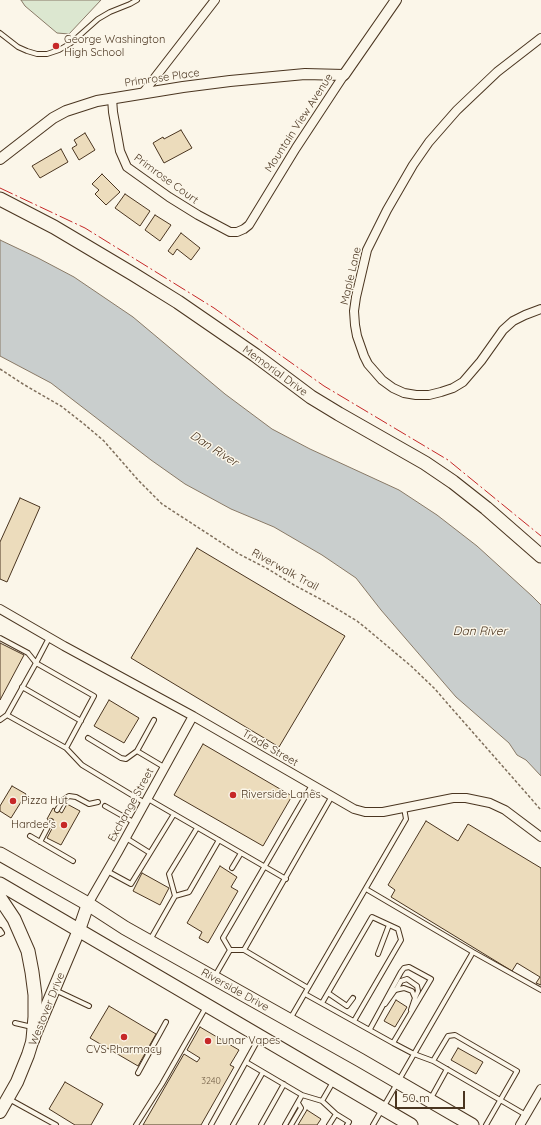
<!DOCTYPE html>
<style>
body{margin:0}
#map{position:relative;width:541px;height:1125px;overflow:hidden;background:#fbf6e9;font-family:Quicksand,sans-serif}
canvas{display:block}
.scale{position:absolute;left:395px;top:1091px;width:70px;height:18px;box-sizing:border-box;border:2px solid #4a3520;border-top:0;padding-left:5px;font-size:12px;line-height:14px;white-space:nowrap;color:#4a3520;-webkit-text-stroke:3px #fbf6e9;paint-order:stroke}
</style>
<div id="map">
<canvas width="541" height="1125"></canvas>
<div class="scale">50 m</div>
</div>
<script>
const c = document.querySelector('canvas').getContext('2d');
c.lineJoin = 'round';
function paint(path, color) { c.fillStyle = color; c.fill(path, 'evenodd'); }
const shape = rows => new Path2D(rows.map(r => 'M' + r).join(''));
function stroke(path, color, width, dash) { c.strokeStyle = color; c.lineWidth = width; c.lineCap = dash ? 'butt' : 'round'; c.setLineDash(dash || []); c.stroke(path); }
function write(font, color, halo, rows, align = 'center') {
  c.font = font + ' Quicksand,sans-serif'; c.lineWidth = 3; c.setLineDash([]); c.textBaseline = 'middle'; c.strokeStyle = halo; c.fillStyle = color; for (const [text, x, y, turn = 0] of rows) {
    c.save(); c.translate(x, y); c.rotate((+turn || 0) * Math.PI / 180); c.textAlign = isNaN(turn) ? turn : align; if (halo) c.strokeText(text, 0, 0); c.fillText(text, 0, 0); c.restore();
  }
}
const green = shape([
 [21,0,101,0,69,34,57,33,25,6,21,0]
]);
const water = shape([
 [0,240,38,258,74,277,133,317,225,394,272,429,310,449,399,490,437,515,477,546,532,596,541,605,541,776,526,760,517,755,509,743,456,697,381,610,356,578,322,555,274,527,231,509,185,484,151,460,51,383,0,356,0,240]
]);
const building = shape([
 [181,130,192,148,164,163,153,143,163,137,164,139,181,130],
 [85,133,95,150,79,160,72,148,77,145,74,140,85,133],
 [61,149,68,162,40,178,32,166,61,149],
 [102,174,120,192,106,205,95,194,99,190,92,184,102,174],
 [125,194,150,211,140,226,115,208,125,194],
 [155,215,171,225,160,241,145,230,155,215],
 [181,233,200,248,191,260,177,249,173,255,168,251,181,233],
 [20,498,40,507,7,582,0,579,0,542,20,498],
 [197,548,345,636,279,747,131,658,197,548],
 [0,643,24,655,0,700,0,643],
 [109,700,139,718,124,743,94,726,109,700],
 [203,744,292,796,263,846,174,795,203,744],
 [12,786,26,794,11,818,0,811,0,806,12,786],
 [67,804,80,811,61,845,47,838,55,823,47,819,53,808,62,813,67,804],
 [426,821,458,841,468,824,541,868,541,985,536,983,540,977,517,963,512,971,391,897,395,890,388,885,426,821],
 [220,866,237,877,231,887,238,891,208,943,199,938,202,932,187,923,220,866],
 [142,873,169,888,160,905,133,891,142,873],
 [396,1000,407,1007,395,1027,384,1021,396,1000],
 [109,1006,156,1034,138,1066,90,1038,109,1006],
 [200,1027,239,1050,230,1065,234,1067,201,1125,143,1125,184,1054,197,1062,200,1058,187,1050,200,1027],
 [458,1048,483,1062,476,1074,451,1060,458,1048],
 [65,1082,103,1104,91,1125,75,1125,49,1109,65,1082],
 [307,1110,321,1119,317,1125,298,1125,307,1110]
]);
const path = shape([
 [0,369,23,384,61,406,84,424,104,441,138,480,162,504,239,554,268,569,294,585,324,601,357,621,367,629,411,666,434,688,541,810]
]);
const service = shape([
 [0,33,18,47,27,51,37,54,47,54,59,50,71,43,98,19,110,12,130,4,137,0],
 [0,638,28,653,36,663,49,638],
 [22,687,81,721],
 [0,720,7,715,36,663,94,696,66,748,7,715],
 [88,738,121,758,126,759,137,751,154,720],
 [66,748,82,765,145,803],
 [137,751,164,767],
 [148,799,286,879],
 [105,806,135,823],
 [57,810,63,800,69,796,76,797,89,804,98,802],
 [30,836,73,861],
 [126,838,150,853],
 [40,842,51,821],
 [232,868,241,853],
 [107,871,131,884,174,814],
 [366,889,473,952,541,990],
 [175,896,189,892,219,840],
 [0,930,2,933,0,934],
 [150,940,175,896,169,874,197,828],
 [230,950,223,938,312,785],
 [230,950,244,950,308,988],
 [244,950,332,796],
 [378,954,389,925],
 [215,976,230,950],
 [55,990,89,1006],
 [396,990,401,981,407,979,417,986,418,991,415,998],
 [328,993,347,1006,353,998],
 [305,994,393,1043,414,1054,433,1061,526,1115],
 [322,1003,372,917,398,929,401,940,354,1021],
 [385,1004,395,990,404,988,412,991,415,998,411,1010],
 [290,1019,406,819,404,808],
 [15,1023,32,1027],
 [370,1029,401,972,404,968,409,967,431,979,393,1043],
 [433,1061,448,1036,455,1035,517,1071,486,1125],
 [246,1062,302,1095,322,1101,333,1082],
 [138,1073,166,1022],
 [431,1098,447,1069],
 [9,1099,56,1125],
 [322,1101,336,1114,349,1122,347,1125],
 [136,1125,162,1084,206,1007],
 [211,1125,259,1038],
 [233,1125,263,1072],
 [261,1125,284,1084],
 [285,1125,302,1095],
 [291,1125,301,1108,298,1103],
 [329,1125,336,1114],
 [373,1125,473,952]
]);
const minor = shape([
 [541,38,497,72,457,110,429,142,413,165,387,210,367,250,356,297,354,311,355,325,357,336,364,356,368,364,382,380,393,388,404,393,416,395,429,395,441,392,453,388,463,382,481,361,503,330,513,321,525,315,541,309],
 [143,93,215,0],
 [112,98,113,112,120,151,127,167,169,197,198,215,230,232,237,232,244,229,249,225,296,148,344,75],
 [0,609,64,646,193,716,354,809,365,812,383,812,453,798,466,798,490,803,505,810,541,837],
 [88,904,118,852,193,716],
 [520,1125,541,1089]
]);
const tertiary = shape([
 [0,159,53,118,66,111,97,101,183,87,230,81,305,74,344,75,396,0]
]);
const secondary = shape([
 [0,1112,17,1082,28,1055,33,1039,79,930,88,904]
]);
const primary = shape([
 [0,199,54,227,133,274,178,302,255,355,311,397,339,414,425,463,453,482,486,508,541,556],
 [0,854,88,904,125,928,360,1060,472,1125],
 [0,884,411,1125],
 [0,898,14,919,28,951,32,972,35,995,35,1017,33,1039]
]);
const power = shape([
 [0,188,85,228,214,308,324,386,448,460,541,536]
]);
const markers = [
 [56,46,4,"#c62828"],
 [233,795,4,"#c62828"],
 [13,801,4,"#c62828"],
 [64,825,4,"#c62828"],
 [124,1037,4,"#c62828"],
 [208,1041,4,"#c62828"]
];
const numberNames = [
 ["3240",211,1081]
];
const poiNames = [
 ["George Washington",64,40],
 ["High School",64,53],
 ["Riverside Lanes",241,795],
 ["Pizza Hut",21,801],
 ["Hardee's",56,825,"right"],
 ["Lunar Vapes",216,1041],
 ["CVS Pharmacy",124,1050,"center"]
];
const streetNames = [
 ["Primrose Place",162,78,-8],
 ["Mountain View Avenue",299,123,-57],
 ["Primrose Court",166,179,36],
 ["Maple Lane",351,276,-77],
 ["Memorial Drive",275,371,36],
 ["Riverwalk Trail",285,570,29],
 ["Trade Street",270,748,30],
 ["Exchange Street",131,805,-61],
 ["Riverside Drive",235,990,29],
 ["Westover Drive",47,1009,-68]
];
const waterNames = [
 ["Dan River",214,449,33],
 ["Dan River",480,631]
];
paint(green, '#dce7d0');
stroke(green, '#887966', 1);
paint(water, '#c9cecd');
stroke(water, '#887966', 1);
paint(building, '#ecdcbc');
stroke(building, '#4a3520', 1);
stroke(service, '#4a3520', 6);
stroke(minor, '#4a3520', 10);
stroke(tertiary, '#4a3520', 12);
stroke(secondary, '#4a3520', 14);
stroke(primary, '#4a3520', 15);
stroke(path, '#7f6f5c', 1.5, [3, 2]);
stroke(service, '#fbf6e9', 4);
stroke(minor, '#fbf6e9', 8);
stroke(tertiary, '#fbf6e9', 10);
stroke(secondary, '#fbf6e9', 12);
stroke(primary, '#fbf6e9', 13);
stroke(power, '#c62828', 1, [14, 3, 2, 3]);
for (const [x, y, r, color] of markers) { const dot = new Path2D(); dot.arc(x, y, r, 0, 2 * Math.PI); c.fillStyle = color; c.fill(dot); stroke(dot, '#fbf6e9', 1.5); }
write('9px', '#725f47', null, numberNames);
write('11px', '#4a3520', '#fbf6e9', poiNames, 'left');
write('11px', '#4a3520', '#fbf6e9', streetNames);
write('italic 12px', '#4a3520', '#fbf6e9', waterNames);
</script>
